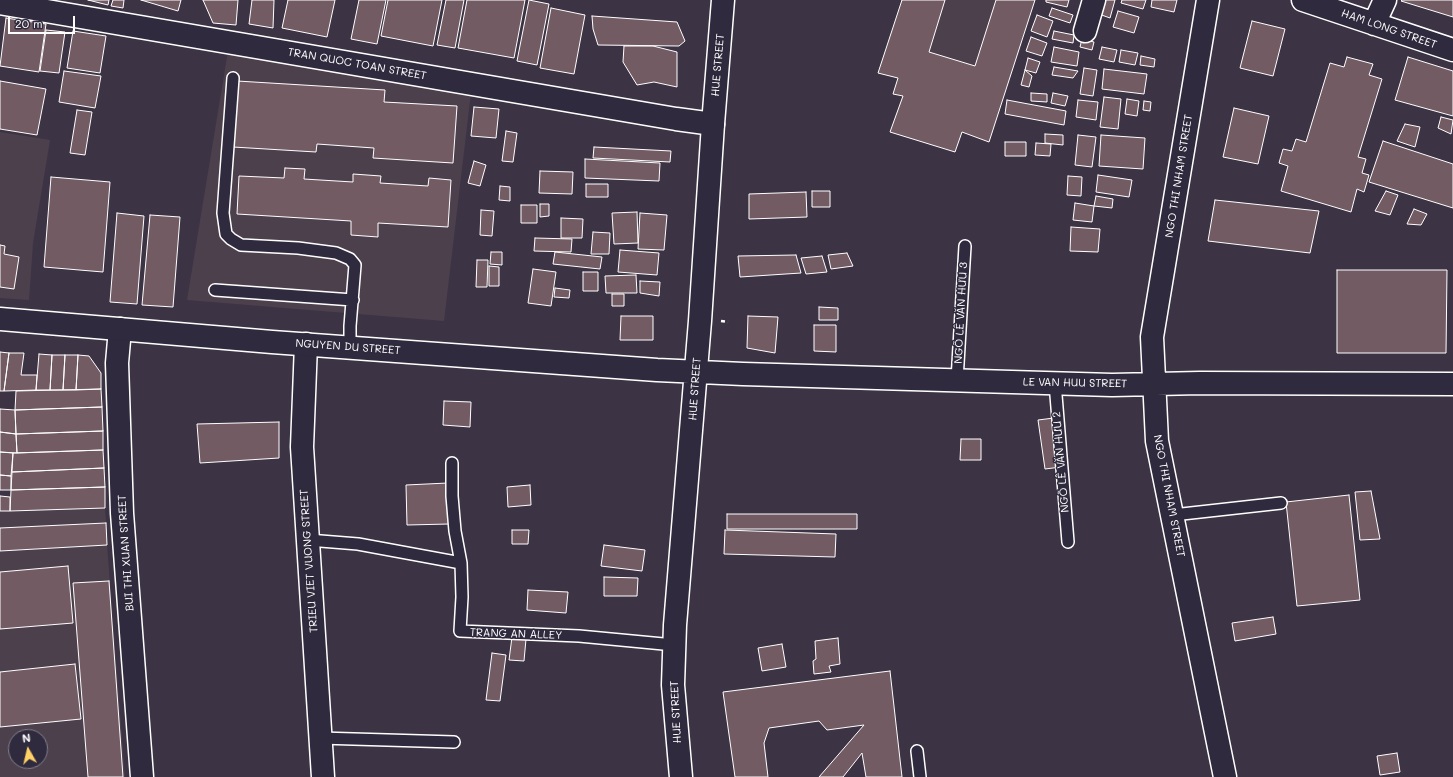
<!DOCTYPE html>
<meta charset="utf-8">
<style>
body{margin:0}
#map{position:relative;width:1453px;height:777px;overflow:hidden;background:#3c3444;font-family:Mali,sans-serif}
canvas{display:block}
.north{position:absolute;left:8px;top:729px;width:40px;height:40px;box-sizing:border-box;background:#2f2a3d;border:1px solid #827f8b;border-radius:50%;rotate:352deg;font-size:11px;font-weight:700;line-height:16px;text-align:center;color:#fff}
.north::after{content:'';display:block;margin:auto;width:14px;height:18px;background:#ffd166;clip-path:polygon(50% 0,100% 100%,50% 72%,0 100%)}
.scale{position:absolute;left:8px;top:16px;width:67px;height:18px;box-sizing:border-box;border:2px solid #fff;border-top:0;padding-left:5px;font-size:12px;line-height:14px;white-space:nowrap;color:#fff;-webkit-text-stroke:3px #2f2a3d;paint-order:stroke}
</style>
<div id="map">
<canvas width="1453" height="777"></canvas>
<div class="north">N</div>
<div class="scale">20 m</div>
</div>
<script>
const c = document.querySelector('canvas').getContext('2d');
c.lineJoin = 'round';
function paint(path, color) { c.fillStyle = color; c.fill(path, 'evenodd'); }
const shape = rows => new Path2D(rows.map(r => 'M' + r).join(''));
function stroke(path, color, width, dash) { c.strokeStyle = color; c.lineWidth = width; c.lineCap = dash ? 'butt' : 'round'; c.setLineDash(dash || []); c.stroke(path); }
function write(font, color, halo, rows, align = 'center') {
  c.font = font + ' Mali,sans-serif'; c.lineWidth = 3; c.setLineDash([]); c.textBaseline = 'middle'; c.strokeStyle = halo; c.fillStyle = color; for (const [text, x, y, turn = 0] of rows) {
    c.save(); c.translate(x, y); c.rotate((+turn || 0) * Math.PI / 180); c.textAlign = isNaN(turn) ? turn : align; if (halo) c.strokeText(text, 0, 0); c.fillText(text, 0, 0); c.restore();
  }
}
const built = shape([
 [902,0,1035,0,989,142,962,132,955,152,890,132,902,96,893,94,898,78,878,73],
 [230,39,472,84,444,321,187,300],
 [0,132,50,140,33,243,29,300,0,298],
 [105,508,106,523,0,528,0,511],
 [107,545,125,777,0,777,0,549,1,551],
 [16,737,40,737,40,761,16,761]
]);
const building = shape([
 [88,0,109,0,108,5,88,0],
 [113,0,124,0,123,8,111,6,113,0],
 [141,0,181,0,178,11,141,0],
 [203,0,238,0,236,25,213,23,203,0],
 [252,0,274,0,273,28,249,24,252,0],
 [288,0,335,0,327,37,282,28,288,0],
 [359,0,386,0,377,44,351,39,359,0],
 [388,0,442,0,433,46,381,36,388,0],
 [446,0,464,0,455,48,437,45,446,0],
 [467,0,525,0,514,58,458,48,467,0],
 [529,0,549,4,537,65,517,61,529,0],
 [902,0,945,0,929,52,975,66,996,0,1035,0,989,142,962,132,955,152,890,132,903,96,893,94,898,78,878,73,902,0],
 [1046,0,1069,0,1067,7,1046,2,1046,0],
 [1100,0,1115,0,1110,18,1096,13,1100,0],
 [1122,0,1146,0,1143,9,1121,3,1122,0],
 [1152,0,1177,0,1174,12,1151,7,1152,0],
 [1402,0,1453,0,1453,17,1401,1,1402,0],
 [551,8,585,15,574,74,540,68,551,8],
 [1052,8,1073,15,1070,23,1049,16,1052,8],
 [1118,11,1139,17,1134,33,1113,27,1118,11],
 [1037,15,1053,21,1047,37,1031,31,1037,15],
 [592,16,677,22,685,41,679,46,598,45,593,29,592,16],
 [6,18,46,24,39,72,0,66,6,18],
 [1252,21,1285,29,1273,76,1240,68,1252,21],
 [46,30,65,32,59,73,40,71,46,30],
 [73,31,106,36,100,73,67,68,73,31],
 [1054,31,1074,35,1073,43,1052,39,1054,31],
 [1031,37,1047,43,1042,56,1026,51,1031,37],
 [1082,39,1094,42,1092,50,1080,47,1082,39],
 [624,46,653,46,677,52,677,87,654,82,637,85,623,62,624,46],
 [1054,47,1079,52,1077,66,1051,62,1054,47],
 [1102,47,1117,50,1114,62,1099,59,1102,47],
 [1121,50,1138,53,1135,65,1119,62,1121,50],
 [1141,56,1155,59,1154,67,1140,65,1141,56],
 [1347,57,1373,64,1369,75,1382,79,1358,157,1366,159,1362,173,1369,175,1364,192,1357,189,1351,212,1281,191,1288,166,1279,163,1283,149,1292,151,1296,139,1306,142,1330,63,1344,67,1347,57],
 [1408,57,1453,71,1453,116,1395,100,1408,57],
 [1028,58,1040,62,1036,73,1025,70,1028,58],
 [1054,67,1078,71,1073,78,1052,75,1054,67],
 [1084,68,1097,70,1093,96,1080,94,1084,68],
 [1104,69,1147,74,1144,94,1102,89,1104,69],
 [1025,70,1032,76,1029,87,1021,85,1025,70],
 [64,71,101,76,95,108,59,102,64,71],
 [0,81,46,89,37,135,0,129,0,81],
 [237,81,385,90,384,102,457,106,453,163,373,158,374,148,317,144,316,152,233,147,237,81],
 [1031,93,1047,94,1047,102,1031,101,1031,93],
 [1053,93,1068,96,1065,106,1051,103,1053,93],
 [1104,97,1121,99,1118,129,1100,127,1104,97],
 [1127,99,1139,101,1137,116,1125,114,1127,99],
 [1007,100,1066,111,1064,125,1005,114,1007,100],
 [1078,100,1098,102,1096,120,1076,117,1078,100],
 [1144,101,1151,102,1150,111,1143,110,1144,101],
 [474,107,499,109,496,138,471,136,474,107],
 [1234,108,1269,116,1258,164,1223,157,1234,108],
 [77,110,92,112,85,155,70,153,77,110],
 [1441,117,1453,120,1451,134,1438,128,1441,117],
 [1405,124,1420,127,1415,147,1397,141,1405,124],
 [506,131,517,133,513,162,502,161,506,131],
 [1045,134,1063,135,1063,145,1045,143,1045,134],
 [1078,135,1096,137,1092,167,1075,165,1078,135],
 [1101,135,1145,138,1143,169,1099,166,1101,135],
 [1383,141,1453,164,1453,208,1369,182,1383,141],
 [1005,142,1026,142,1026,156,1005,156,1005,142],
 [1036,143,1051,144,1050,156,1035,155,1036,143],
 [594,147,671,151,670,162,593,158,594,147],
 [585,159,660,163,659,181,585,178,585,159],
 [474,161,486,165,480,186,468,183,474,161],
 [285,168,305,169,304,179,353,182,353,174,381,176,380,183,428,186,429,178,451,180,448,227,378,223,378,237,351,235,351,221,237,214,239,176,284,178,285,168],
 [540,171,573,172,572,194,539,193,540,171],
 [1098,175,1132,180,1129,197,1096,192,1098,175],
 [1068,176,1082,177,1081,196,1067,195,1068,176],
 [51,177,110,182,103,272,44,267,51,177],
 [586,184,608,184,608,197,586,197,586,184],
 [500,186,510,187,510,201,499,200,500,186],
 [812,191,830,191,830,207,812,207,812,191],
 [1386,191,1398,195,1390,215,1375,211,1386,191],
 [806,192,807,217,749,219,749,194,806,192],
 [1096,196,1113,199,1112,208,1094,206,1096,196],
 [1215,200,1319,211,1310,253,1208,241,1215,200],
 [1075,203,1094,206,1092,222,1073,220,1075,203],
 [540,204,549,204,549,216,540,217,540,204],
 [521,205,537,205,537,223,521,223,521,205],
 [1414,209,1427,214,1421,225,1407,224,1414,209],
 [481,210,494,211,492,236,480,235,481,210],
 [637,212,638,243,614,244,612,213,637,212],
 [117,213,144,216,137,304,110,302,117,213],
 [640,213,667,215,664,250,638,249,640,213],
 [150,215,180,217,173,307,142,305,150,215],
 [561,218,583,219,582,238,561,238,561,218],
 [1071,227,1100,229,1098,252,1070,251,1071,227],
 [593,232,610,233,609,254,591,254,593,232],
 [535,238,572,239,571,252,534,251,535,238],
 [0,245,5,246,4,254,19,257,14,289,0,287,0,245],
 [620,250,659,253,657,275,618,272,620,250],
 [491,252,502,252,502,265,490,264,491,252],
 [555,252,602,257,600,269,553,264,555,252],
 [847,253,853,266,831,269,828,255,847,253],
 [796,255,801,273,740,277,738,256,796,255],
 [822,256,827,272,806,274,801,258,822,256],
 [477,260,488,260,487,287,476,287,477,260],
 [489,266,499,267,499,286,489,286,489,266],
 [533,269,556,272,551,306,528,303,533,269],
 [1337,270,1447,270,1446,353,1337,353,1337,270],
 [583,272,598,272,598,291,583,291,583,272],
 [636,275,637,293,606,293,605,276,636,275],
 [640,281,660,282,659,296,640,293,640,281],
 [555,288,570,290,569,298,554,297,555,288],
 [612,294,624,294,624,306,612,306,612,294],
 [819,307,838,308,838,320,819,320,819,307],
 [621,316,653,316,653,340,620,340,621,316],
 [748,316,778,317,775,353,747,348,748,316],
 [814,325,836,325,836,352,814,351,814,325],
 [0,352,9,353,4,391,0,391,0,352],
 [9,353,24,353,21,375,37,375,36,390,4,391,9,353],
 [39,354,52,355,50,390,36,390,39,354],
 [52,355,65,355,63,390,50,390,52,355],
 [65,355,78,355,76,390,63,390,65,355],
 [78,355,89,356,101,373,101,389,76,390,78,355],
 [101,389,102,407,15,410,16,391,101,389],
 [444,401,471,402,470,427,443,425,444,401],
 [102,407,103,431,16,434,15,410,102,407],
 [0,409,15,410,16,434,0,432,0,409],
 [1054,418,1061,467,1045,469,1038,420,1054,418],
 [279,422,279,458,200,463,197,424,279,422],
 [103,431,103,450,17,453,16,434,103,431],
 [0,432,16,434,17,453,0,452,0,432],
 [961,439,981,439,981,460,960,460,961,439],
 [103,450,104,468,12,472,13,453,103,450],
 [0,452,13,453,11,476,0,475,0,452],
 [104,468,105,487,11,490,12,472,104,468],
 [0,475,11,476,11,490,0,490,0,475],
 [448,483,449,524,407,525,406,485,448,483],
 [530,485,531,505,508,507,507,487,530,485],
 [105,487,105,508,10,511,11,490,105,487],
 [1371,491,1380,539,1360,540,1355,492,1371,491],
 [1349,495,1360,600,1297,606,1286,502,1349,495],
 [0,496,10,497,10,511,0,511,0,496],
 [727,514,857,514,857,529,727,529,727,514],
 [106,523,107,545,0,551,0,528,106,523],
 [512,530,529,530,528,544,512,544,512,530],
 [725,530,836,534,835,557,724,554,725,530],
 [604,545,645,550,642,571,601,566,604,545],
 [68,566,73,623,0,629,0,572,68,566],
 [604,577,638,578,637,596,604,596,604,577],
 [109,581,123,777,88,777,73,583,109,581],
 [528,590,568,592,566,613,527,610,528,590],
 [1273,617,1276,634,1235,641,1232,623,1273,617],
 [512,637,526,639,524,661,509,660,512,637],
 [838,638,840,664,829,666,831,672,814,674,813,661,816,659,815,641,838,638],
 [782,644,786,667,762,671,758,648,782,644],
 [492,653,506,655,500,701,486,700,492,653],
 [75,664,81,719,0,727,0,672,75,664],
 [890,671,902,777,866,777,862,753,843,777,819,777,864,725,827,730,819,721,769,728,764,743,768,777,735,777,723,692,890,671],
 [1397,753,1400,772,1380,775,1377,756,1397,753]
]);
const path = shape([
 [721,321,728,322]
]);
const lane = shape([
 [233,78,223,213,226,234,231,239,241,245,298,248,336,253,350,259,355,265,350,326,350,347],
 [215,290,353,300],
 [957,380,965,246],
 [1055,383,1068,542],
 [452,463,452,496,455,531,461,563,462,597,460,631,579,636,674,645],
 [1173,515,1281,503],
 [308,540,358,544,461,563],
 [320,738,454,742],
 [917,751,920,777]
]);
const street = shape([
 [1303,0,1453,50],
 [0,3,676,119,713,124],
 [1374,24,1385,0],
 [1085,31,1094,0],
 [120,329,117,363,122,513,142,777],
 [306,344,302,447,323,777]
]);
const secondary = shape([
 [1208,0,1152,337,1157,441,1225,777],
 [0,319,272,342,657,370,743,374,1112,385,1200,383,1453,384],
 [681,777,673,685,675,625,700,321,713,124,723,0]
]);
const streetNames = [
 ["HAM LONG STREET",1389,29,19],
 ["TRAN QUOC TOAN STREET",357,64,10],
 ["HUE STREET",718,65,-85],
 ["NGO THI NHAM STREET",1179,176,-81],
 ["NGÕ LÊ VĂN HƯU 3",961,313,-87],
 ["NGUYEN DU STREET",348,347,4],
 ["LE VAN HUU STREET",1075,383,1],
 ["HUE STREET",695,389,-86],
 ["NGÕ LÊ VĂN HƯU 2",1061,462,-95],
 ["NGO THI NHAM STREET",1169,496,79],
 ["BUI THI XUAN STREET",126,553,-94],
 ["TRIEU VIET VUONG STREET",309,561,-94],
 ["TRANG AN ALLEY",516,634,2],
 ["HUE STREET",676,712,-93]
];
paint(built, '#4c404d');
paint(building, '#725b62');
stroke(building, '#fff', 1);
stroke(lane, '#fff', 14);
stroke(street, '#fff', 25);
stroke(secondary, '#fff', 25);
stroke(path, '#fff', 2.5, [4, 3]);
stroke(lane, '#2f2a3d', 11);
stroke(street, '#2f2a3d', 22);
stroke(secondary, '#2f2a3d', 22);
write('11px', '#fff', '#2f2a3d', streetNames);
</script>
